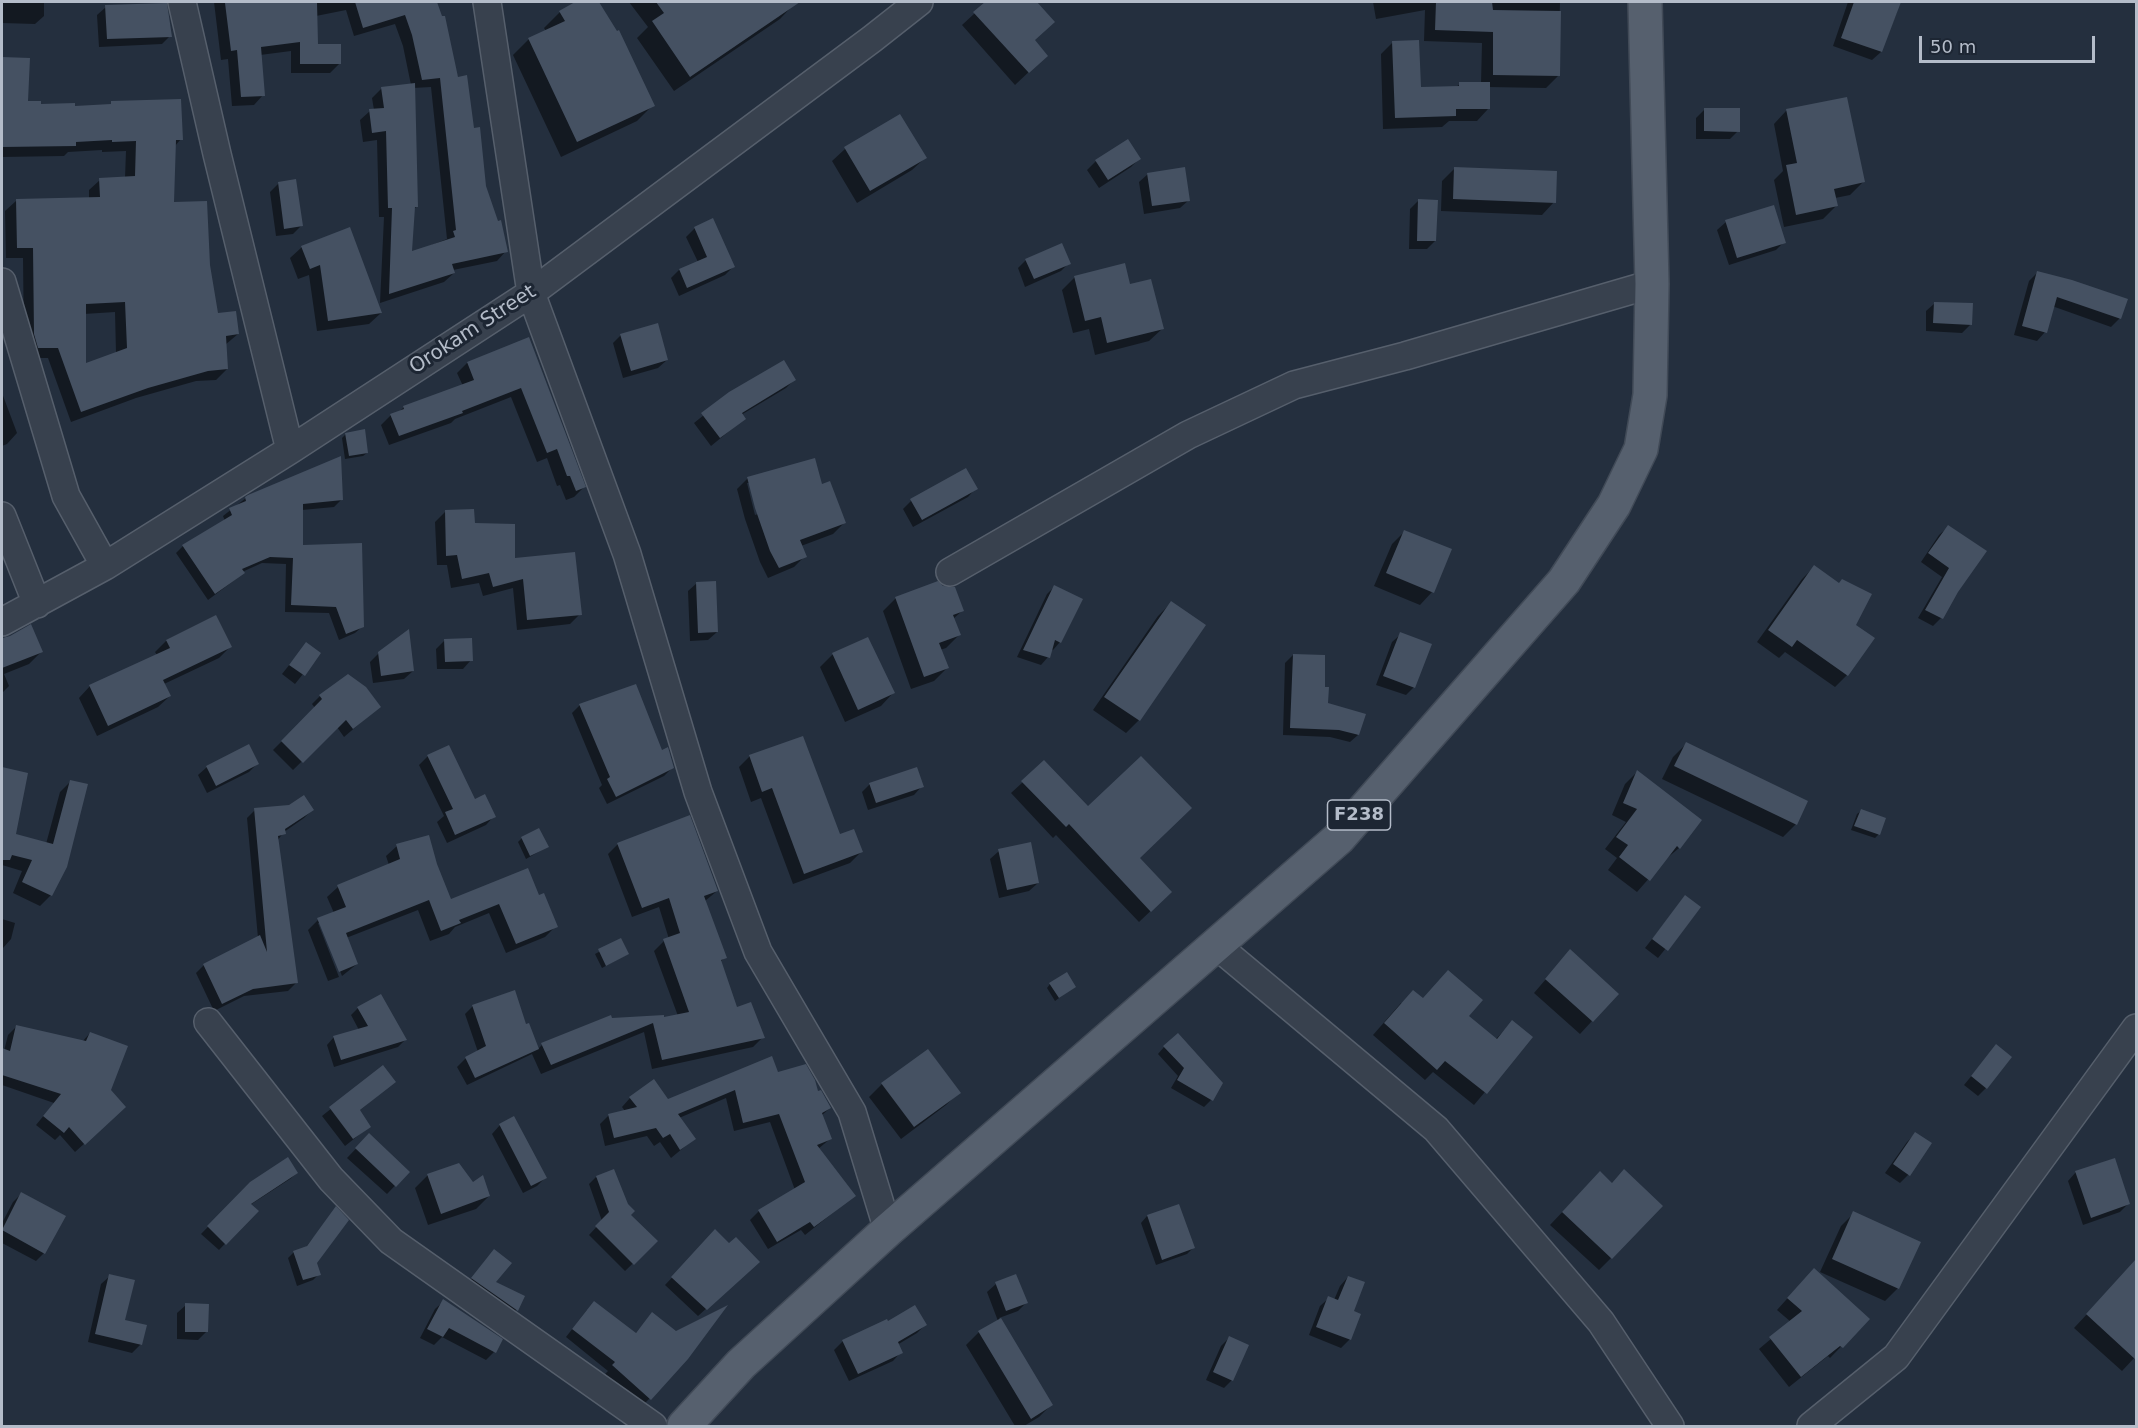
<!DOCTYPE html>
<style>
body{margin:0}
#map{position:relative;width:2138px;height:1428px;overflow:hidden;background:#242f3e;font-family:"DejaVu Sans",sans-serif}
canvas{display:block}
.frame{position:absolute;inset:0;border:3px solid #b4bcc9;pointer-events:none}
.scale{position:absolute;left:1919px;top:36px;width:176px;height:27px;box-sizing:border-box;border:3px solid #b4bcc9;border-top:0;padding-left:8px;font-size:18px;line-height:21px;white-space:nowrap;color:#b4bcc9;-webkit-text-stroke:4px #1d2633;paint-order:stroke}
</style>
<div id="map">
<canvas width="2138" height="1428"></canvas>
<div class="frame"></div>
<div class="scale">50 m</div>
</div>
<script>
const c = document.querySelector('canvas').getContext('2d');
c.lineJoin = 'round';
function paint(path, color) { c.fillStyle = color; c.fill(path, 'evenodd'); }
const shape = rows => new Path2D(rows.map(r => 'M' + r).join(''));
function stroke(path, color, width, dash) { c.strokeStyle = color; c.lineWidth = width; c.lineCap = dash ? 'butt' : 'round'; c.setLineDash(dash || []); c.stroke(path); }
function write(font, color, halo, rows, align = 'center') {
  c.font = font + ' "DejaVu Sans",sans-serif'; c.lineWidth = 6; c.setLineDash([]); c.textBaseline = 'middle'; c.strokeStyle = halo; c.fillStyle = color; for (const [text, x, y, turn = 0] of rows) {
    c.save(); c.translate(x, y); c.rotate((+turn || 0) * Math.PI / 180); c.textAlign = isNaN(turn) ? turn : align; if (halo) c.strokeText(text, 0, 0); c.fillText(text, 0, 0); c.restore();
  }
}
const shadow = shape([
 [2,2,44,2,44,16,35,24,2,23],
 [214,2,436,2,473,130,485,186,506,251,497,261,453,270,454,273,444,282,380,303,384,217,379,217,377,140,363,142,360,120,370,111,374,110,372,98,381,89,411,85,403,46,395,24,354,36,346,10,316,16,317,45,340,63,330,73,291,73,291,51,260,55,263,95,254,105,232,106,228,59,221,60],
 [431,87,447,239,411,253,413,210,416,207,413,88],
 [578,2,597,2,616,33,653,105,637,121,561,157,513,55,529,39,546,31,544,28,560,12],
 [629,2,794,2,795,3,780,19,674,91,637,38,648,27],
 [987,2,1035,2,1053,22,1033,41,1033,68,1015,85,962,25],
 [1373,2,1560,2,1558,76,1546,88,1488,87,1488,109,1477,121,1449,121,1442,127,1383,129,1381,54,1393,42,1419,89,1456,87,1460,84,1481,84,1482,43,1424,41,1425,10,1376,19],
 [1848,2,1899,2,1897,12,1881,52,1872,60,1833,46],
 [106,7,170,36,162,44,99,47,97,15],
 [2,58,29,59,27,103,74,108,109,106,112,103,181,139,175,146,173,204,209,265,217,315,238,334,225,345,227,369,216,380,196,381,136,398,71,422,48,358,28,358,24,345,23,258,6,258,5,211,16,201,89,199,89,190,100,180,125,178,126,151,102,152,102,150,68,152,64,156,2,157],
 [115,312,116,353,85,365,84,314],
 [1846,98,1863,182,1850,195,1835,198,1836,206,1823,219,1784,227,1774,180,1783,171,1774,124,1786,111],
 [1705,109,1738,131,1730,139,1696,139,1696,118],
 [900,116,925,158,912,170,857,203,832,161,845,149],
 [1128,141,1139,159,1131,167,1099,188,1087,170,1096,161],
 [1455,168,1554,202,1542,215,1441,211,1442,181],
 [1148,174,1189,200,1180,208,1144,214,1139,182],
 [279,183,301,226,293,234,276,236,270,192],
 [1418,201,1435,241,1427,249,1409,249,1410,209],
 [712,220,733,267,725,275,679,296,671,278,679,270,698,262,686,237,695,228],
 [1726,222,1784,242,1776,250,1729,265,1717,230],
 [302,247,381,313,369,324,317,331,309,275,298,279,290,258],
 [1026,260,1069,263,1061,271,1025,287,1018,268],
 [2037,273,2126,300,2119,319,2111,327,2052,306,2045,332,2037,341,2014,335,2029,281],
 [1075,277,1128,285,1162,329,1149,341,1095,355,1089,329,1073,333,1062,290],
 [1935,303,1971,324,1962,333,1926,331,1926,311],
 [621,335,667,360,658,368,623,378,613,343],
 [528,339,584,487,574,497,566,500,560,485,557,486,547,458,537,462,511,397,455,419,451,423,389,445,381,425,391,415,398,413,404,407,463,386,457,373,467,363],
 [794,380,786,388,741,415,744,419,711,446,694,423,730,394],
 [2,393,17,433,7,444,2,446],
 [346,434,367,453,363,456,345,459,342,438],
 [966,470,976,488,968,497,913,527,903,509,911,501],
 [748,478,821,486,844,523,833,534,801,546,805,556,794,567,768,578,760,562,745,519,737,489],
 [747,483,750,483,758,514,755,515],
 [246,498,341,500,334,507,302,510,302,546,363,626,355,633,339,640,329,613,285,612,286,564,262,563,242,572,236,579,208,600,176,553,183,546,225,521,223,516],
 [445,512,474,525,580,614,570,624,517,630,513,588,483,596,479,583,451,588,447,565,437,565,435,522],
 [1948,527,1957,591,1941,618,1933,626,1918,618,1942,577,1921,562,1939,535],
 [1405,531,1450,550,1432,592,1420,605,1374,586,1392,544],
 [1814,567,1854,625,1847,675,1835,687,1785,652,1779,658,1757,642,1802,579],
 [697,583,717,632,708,640,690,641,688,591],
 [1054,587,1060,642,1053,650,1051,649,1048,657,1041,665,1017,657,1047,594],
 [896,598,962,611,953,619,959,635,946,648,940,650,947,668,934,681,911,689,883,611],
 [1171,603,1139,720,1126,733,1093,710,1158,616],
 [216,617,230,647,219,658,164,684,170,696,158,707,97,736,79,698,90,686,157,655,155,652,166,641],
 [1401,634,1414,687,1406,695,1376,685,1392,642],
 [10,637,41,652,29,664,4,674,9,686,2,693,2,638],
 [868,639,893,693,881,706,845,722,820,667,832,655],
 [445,640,471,660,463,669,437,669,436,649],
 [306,644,319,654,295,684,282,674],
 [379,653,413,671,404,679,373,683,370,662],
 [1293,655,1324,688,1327,704,1358,735,1350,742,1330,737,1283,735,1285,663],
 [320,696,379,707,344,737,337,727,293,770,273,750,315,708,312,704],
 [580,705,662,752,673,767,664,776,607,804,599,788,602,785,572,713],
 [1686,744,1796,824,1783,837,1662,779,1673,757],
 [448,747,474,801,494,816,486,825,447,843,437,822,444,816,419,765,428,756],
 [750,756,839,836,861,852,850,863,793,884,761,798,751,802,739,767],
 [257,764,249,772,207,793,198,775,207,767],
 [2,769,26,774,14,835,46,844,60,792,71,781,51,895,40,906,13,893,22,871,2,865],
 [1637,772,1679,848,1666,859,1637,892,1608,870,1617,858,1605,849,1626,822,1612,815,1625,784],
 [1023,782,1088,808,1138,858,1158,904,1139,922,1056,835,1053,838,1011,793],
 [870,784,922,786,914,795,868,810,862,792],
 [255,810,312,810,304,818,284,832,277,841,296,983,288,991,244,996,214,1011,196,973,204,965,258,938,247,818],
 [1861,811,1884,819,1878,835,1875,838,1851,830,1857,814],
 [522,838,547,847,526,859,518,842],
 [618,844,717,891,705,901,725,957,720,962,736,1009,763,1037,753,1047,652,1069,644,1032,541,1074,532,1054,467,1085,457,1067,465,1059,478,1052,465,1014,473,1006,525,1026,538,1049,542,1045,611,1020,663,1019,678,1016,654,951,664,941,669,939,659,907,632,917,608,854],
 [397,846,435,865,450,901,538,897,556,926,545,937,506,953,489,913,455,927,449,934,430,941,418,910,346,938,357,964,342,976,321,923,318,923,339,977,328,981,308,930,318,920,334,913,327,897,338,887,389,865,386,856],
 [999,851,1038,883,1029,891,999,898,990,859],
 [1685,897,1699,907,1658,958,1645,948],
 [2,919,15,923,11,939,3,948],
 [621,940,628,954,602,968,595,954],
 [1570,951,1592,1021,1580,1034,1534,993],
 [1050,984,1074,987,1055,1001,1047,988],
 [1401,1003,1466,1016,1495,1040,1512,1022,1531,1037,1474,1105,1433,1072,1425,1080,1373,1035],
 [358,1008,405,1040,398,1047,334,1067,327,1045,334,1037,359,1030,351,1015],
 [16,1027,82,1042,90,1033,116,1115,75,1152,60,1135,55,1140,36,1125,54,1103,2,1085,2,1053,4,1051,8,1035],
 [1996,1046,1986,1088,1978,1096,1964,1085],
 [1164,1047,1222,1083,1211,1100,1204,1107,1171,1088,1178,1076,1158,1054],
 [383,1067,394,1082,359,1111,369,1127,345,1146,322,1116],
 [777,1074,817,1093,830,1108,821,1116,830,1139,818,1149,854,1196,805,1235,801,1230,768,1249,750,1220,759,1211,795,1190,770,1122,734,1131,726,1098,679,1118,694,1139,671,1158,660,1142,654,1146,647,1136,605,1146,600,1124,609,1115,625,1111,622,1107,630,1098,668,1101],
 [882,1084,959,1092,946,1105,901,1139,869,1097],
 [500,1125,545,1178,537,1186,523,1193,492,1134],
 [1915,1134,1930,1144,1908,1175,1900,1183,1885,1173,1907,1142],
 [369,1135,408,1172,387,1194,347,1158],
 [2076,1172,2128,1204,2120,1212,2083,1225,2068,1181],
 [297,1173,290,1179,250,1205,256,1211,219,1250,201,1234,251,1183],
 [428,1175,472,1184,489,1196,476,1209,428,1225,415,1188],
 [596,1177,627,1205,629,1215,656,1241,625,1271,589,1235,602,1221,589,1184],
 [1587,1186,1611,1258,1599,1270,1550,1225],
 [22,1193,44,1253,36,1261,2,1243,2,1223,13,1202],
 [336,1209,315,1263,319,1274,313,1280,297,1286,288,1258,294,1252,306,1247],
 [1854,1213,1898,1288,1885,1301,1820,1272,1841,1226],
 [1147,1216,1193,1248,1187,1254,1156,1265,1141,1223],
 [715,1232,750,1269,698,1316,665,1285],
 [488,1257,494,1283,523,1296,516,1310,510,1317,466,1286],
 [2131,1267,2136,1272,2136,1356,2122,1371,2074,1328],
 [110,1276,123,1321,141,1344,132,1353,88,1342,101,1284],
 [1016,1276,1026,1303,1018,1311,999,1318,1051,1405,1039,1417,1024,1426,1015,1426,966,1345,979,1332,998,1321,987,1292,996,1284],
 [1348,1277,1350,1339,1341,1348,1309,1335,1320,1306,1329,1298,1334,1300,1340,1286],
 [1803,1281,1868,1319,1830,1358,1828,1356,1789,1387,1759,1349,1791,1322,1777,1310],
 [444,1301,494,1352,486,1360,442,1337,434,1345,420,1338,435,1309],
 [186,1305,207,1331,198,1340,177,1339,177,1313],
 [587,1310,635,1334,652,1314,650,1398,642,1406,605,1374,608,1371,566,1337],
 [886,1321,925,1325,917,1333,897,1345,901,1352,893,1361,849,1381,834,1350,843,1341],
 [1229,1338,1232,1380,1224,1388,1206,1380,1221,1346]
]);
const building = shape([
 [238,2,317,2,318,44,341,44,341,64,300,64,300,42,261,47,265,96,241,97,237,50,231,51,225,3],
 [355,2,437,2,442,16,445,16,458,77,467,75,474,128,480,127,486,186,498,221,501,220,508,252,452,264,455,273,389,294,392,208,388,208,386,131,372,133,369,109,384,108,381,87,415,83,418,207,415,207,412,251,455,237,453,231,456,230,440,78,422,80,412,35,405,15,363,28],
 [575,2,599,2,617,31,619,30,655,106,577,142,528,38,565,21,559,11],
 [656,2,800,2,690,77,652,21,664,13],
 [985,2,1037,2,1055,22,1035,40,1048,56,1029,73,973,12],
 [1436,2,1492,2,1493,10,1561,11,1560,76,1493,75,1493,32,1435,30],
 [1854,2,1901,2,1882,52,1841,38],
 [167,3,172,37,107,39,105,5],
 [1419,40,1421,87,1459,86,1459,82,1490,82,1490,109,1456,109,1456,116,1395,118,1392,41],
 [2,57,30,58,28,101,41,101,41,104,75,103,75,106,111,104,111,101,181,99,183,140,176,140,174,202,207,201,210,265,218,313,236,311,239,334,226,336,228,369,208,371,148,388,81,412,58,348,38,348,34,334,33,248,17,248,16,199,100,197,99,178,135,176,136,141,112,142,112,140,76,142,76,146,2,147],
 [125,302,127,348,86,363,86,304],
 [1847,97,1865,182,1834,189,1838,206,1796,215,1786,165,1797,163,1786,109],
 [1704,108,1740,108,1740,132,1704,131],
 [900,114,927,158,870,191,844,147],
 [1128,139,1141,159,1108,180,1095,160],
 [1185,167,1190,201,1152,206,1147,173],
 [1454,167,1557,171,1556,203,1453,199],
 [296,179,303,226,284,229,278,182],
 [1418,199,1438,200,1436,241,1417,241],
 [1774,205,1786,243,1737,258,1725,220],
 [713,218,735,267,687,288,679,269,707,257,694,227],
 [350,227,382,313,328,321,320,265,310,269,301,246],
 [1062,243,1071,264,1034,279,1025,259],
 [1125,263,1130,284,1151,279,1164,329,1107,343,1101,317,1085,321,1074,276],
 [2037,271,2072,280,2128,299,2121,319,2057,297,2047,333,2022,326],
 [1934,302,1973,303,1972,325,1933,323],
 [658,323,668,360,631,371,620,334],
 [529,337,586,487,576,491,570,476,567,476,557,449,547,453,521,388,462,411,463,413,399,436,390,414,404,409,403,406,474,380,467,362],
 [784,360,796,380,742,413,746,419,720,438,701,413,729,392],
 [365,429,368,453,349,456,345,433],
 [341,456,343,500,303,504,303,545,362,543,364,627,346,634,336,607,291,605,293,558,270,557,242,569,245,573,215,594,182,545,232,515,229,508,246,501,245,497,248,495],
 [815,458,822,484,830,481,846,523,800,540,807,557,779,568,770,551,755,508,747,477],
 [966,468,978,489,922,520,910,499],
 [474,509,475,523,515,524,515,558,575,552,582,615,527,620,523,579,493,587,489,573,462,579,457,555,446,556,445,510],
 [1948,525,1987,551,1958,592,1943,619,1925,610,1949,568,1928,553],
 [1404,530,1452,549,1434,593,1386,573],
 [1814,565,1839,583,1842,579,1872,594,1856,625,1875,638,1848,676,1797,640,1792,647,1768,630],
 [716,581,718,632,698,633,696,582],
 [938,581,943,586,955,587,964,611,953,615,961,635,939,643,949,668,924,677,895,597],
 [1054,585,1083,599,1061,643,1055,640,1050,658,1023,650],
 [1171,601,1206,625,1140,721,1104,697],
 [216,615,232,647,163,680,171,696,108,726,89,685,170,648,166,640],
 [31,624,43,652,2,668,2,638,10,636],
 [409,629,414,671,381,676,378,652],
 [1400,632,1432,644,1415,688,1383,676],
 [868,637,895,693,858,710,832,653],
 [472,638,473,661,445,662,444,639],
 [306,642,321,653,305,676,289,665],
 [1293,654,1325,655,1325,687,1329,687,1328,703,1366,714,1359,735,1339,730,1290,728],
 [348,674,366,687,381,707,353,729,346,720,303,763,281,741,322,699,319,695],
 [636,684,662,750,668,747,674,768,616,797,607,779,610,777,579,704],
 [803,736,840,834,854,829,863,852,804,874,772,788,762,792,749,755],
 [1686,742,1808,801,1797,825,1674,766],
 [249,744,259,764,216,786,206,766],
 [449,745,475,799,485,794,496,817,455,835,445,812,453,809,427,755],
 [1141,756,1192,808,1140,858,1172,892,1151,912,1069,824,1066,827,1021,781,1044,760,1088,806],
 [2,767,28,773,16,834,53,844,70,780,88,784,67,867,52,896,22,882,32,860,12,855,10,860,2,860],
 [917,767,924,787,876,803,869,783],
 [1637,770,1702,820,1680,849,1677,846,1650,881,1619,857,1628,845,1616,837,1637,809,1623,803],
 [304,795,314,810,285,829,286,834,278,836,298,983,253,989,222,1004,203,964,260,935,267,952,254,808,289,805],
 [1861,809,1886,818,1880,835,1854,826],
 [690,815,718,891,704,896,727,958,721,960,737,1007,751,1002,765,1038,662,1060,653,1023,551,1065,541,1043,611,1015,612,1018,664,1015,664,1017,689,1012,663,939,680,933,669,898,642,908,617,843],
 [539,828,549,847,530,856,521,837],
 [429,835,437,864,451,899,528,868,539,895,544,893,558,927,516,944,499,904,459,920,461,923,441,931,429,900,346,933,358,964,339,972,317,918,346,907,337,885,400,859,396,844],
 [1031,842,1039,883,1007,890,998,849],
 [1685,895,1701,907,1668,951,1652,939],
 [621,938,629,954,606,966,598,949],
 [1570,949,1619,994,1593,1022,1545,979],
 [1448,970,1483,1000,1469,1016,1497,1039,1512,1020,1533,1037,1487,1094,1445,1061,1437,1070,1384,1023,1413,990,1423,998],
 [1067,972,1076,987,1059,998,1049,983],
 [515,990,526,1024,529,1023,539,1049,475,1078,465,1057,486,1046,472,1005],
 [381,994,407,1040,341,1060,333,1036,368,1026,357,1007],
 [16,1025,86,1041,90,1032,128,1046,111,1090,126,1107,85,1145,69,1127,64,1133,43,1116,61,1094,2,1075,2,1048,10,1051],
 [1178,1033,1223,1083,1213,1101,1177,1080,1184,1068,1163,1046],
 [1996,1044,2012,1057,1987,1089,1971,1076],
 [928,1049,961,1093,914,1127,881,1083],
 [772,1056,778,1072,806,1064,815,1080,818,1091,821,1090,831,1108,822,1113,832,1139,817,1145,856,1196,814,1227,810,1222,777,1242,758,1210,805,1182,779,1114,743,1123,735,1090,678,1114,696,1139,680,1150,670,1134,663,1138,656,1128,614,1138,608,1114,637,1107,629,1097,654,1079,668,1099],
 [383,1065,396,1082,360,1110,371,1127,353,1139,329,1107],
 [514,1116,547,1178,531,1186,499,1124],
 [1915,1132,1932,1143,1910,1176,1893,1164],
 [369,1133,410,1172,396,1187,355,1148],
 [288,1157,298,1173,251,1204,259,1211,226,1245,207,1226,250,1182],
 [2115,1158,2130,1204,2091,1218,2075,1171],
 [459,1163,473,1182,483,1175,490,1196,441,1214,427,1174],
 [614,1169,628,1204,635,1211,631,1215,658,1241,634,1265,595,1226,609,1212,596,1176],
 [1624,1169,1663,1206,1612,1259,1562,1212,1600,1171,1612,1183],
 [21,1192,66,1216,45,1254,2,1230],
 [1179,1204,1195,1248,1162,1260,1147,1215],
 [336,1206,349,1220,317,1263,321,1275,303,1280,293,1251,307,1246],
 [1853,1211,1921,1242,1899,1289,1832,1259],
 [715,1229,729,1243,736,1237,760,1262,707,1310,671,1277],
 [494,1249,512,1263,496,1282,525,1296,518,1311,471,1278],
 [2136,1259,2136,1360,2086,1314],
 [1814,1268,1870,1319,1843,1348,1840,1346,1801,1377,1769,1337,1802,1311,1787,1298],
 [109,1274,135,1280,125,1320,147,1325,142,1345,95,1334],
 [1016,1274,1028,1303,1006,1311,995,1282],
 [1348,1276,1365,1282,1354,1311,1361,1314,1351,1340,1316,1327,1328,1296,1338,1300],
 [443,1299,503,1339,496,1353,449,1328,443,1337,427,1329],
 [594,1301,636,1333,652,1312,676,1331,728,1305,688,1359,651,1400,612,1365,615,1362,572,1329],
 [185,1303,209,1304,208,1332,185,1332],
 [915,1305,927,1325,898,1342,903,1353,858,1374,842,1340,887,1319,888,1321],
 [1001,1318,1053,1405,1031,1419,978,1331],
 [1229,1336,1249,1345,1233,1381,1213,1372]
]);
const street = shape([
 [182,2,217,154,290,450],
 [487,2,531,293,627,554,698,792,758,952,852,1112,888,1230],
 [2,282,66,496,105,566],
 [2,516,37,604],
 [950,572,1188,435,1294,385,1405,356,1652,284],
 [2,622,105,566,290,450,531,293,872,39,919,2],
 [1216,945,1436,1129,1601,1322,1670,1426],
 [208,1022,331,1179,391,1241,653,1426],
 [1811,1426,1896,1357,2136,1028]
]);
const primary = shape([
 [684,1426,741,1364,888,1230,1339,838,1564,581,1614,505,1641,449,1650,395,1652,284,1645,2]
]);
const shields = [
 [1359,815,63]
];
const shieldNames = [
 ["F238",1359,815]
];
const streetNames = [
 ["Orokam Street",473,330,-33]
];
paint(shadow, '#0007');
paint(building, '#455162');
stroke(street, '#565f6c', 30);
stroke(primary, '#414a57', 36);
stroke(street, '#38414e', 27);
stroke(primary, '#56606e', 33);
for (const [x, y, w] of shields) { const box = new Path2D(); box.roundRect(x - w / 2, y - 15, w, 30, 4.5); c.fillStyle = '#1d2633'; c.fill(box); stroke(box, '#b4bcc9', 1.5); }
write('bold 18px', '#b4bcc9', null, shieldNames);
write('20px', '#b4bcc9', '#1d2633', streetNames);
</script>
